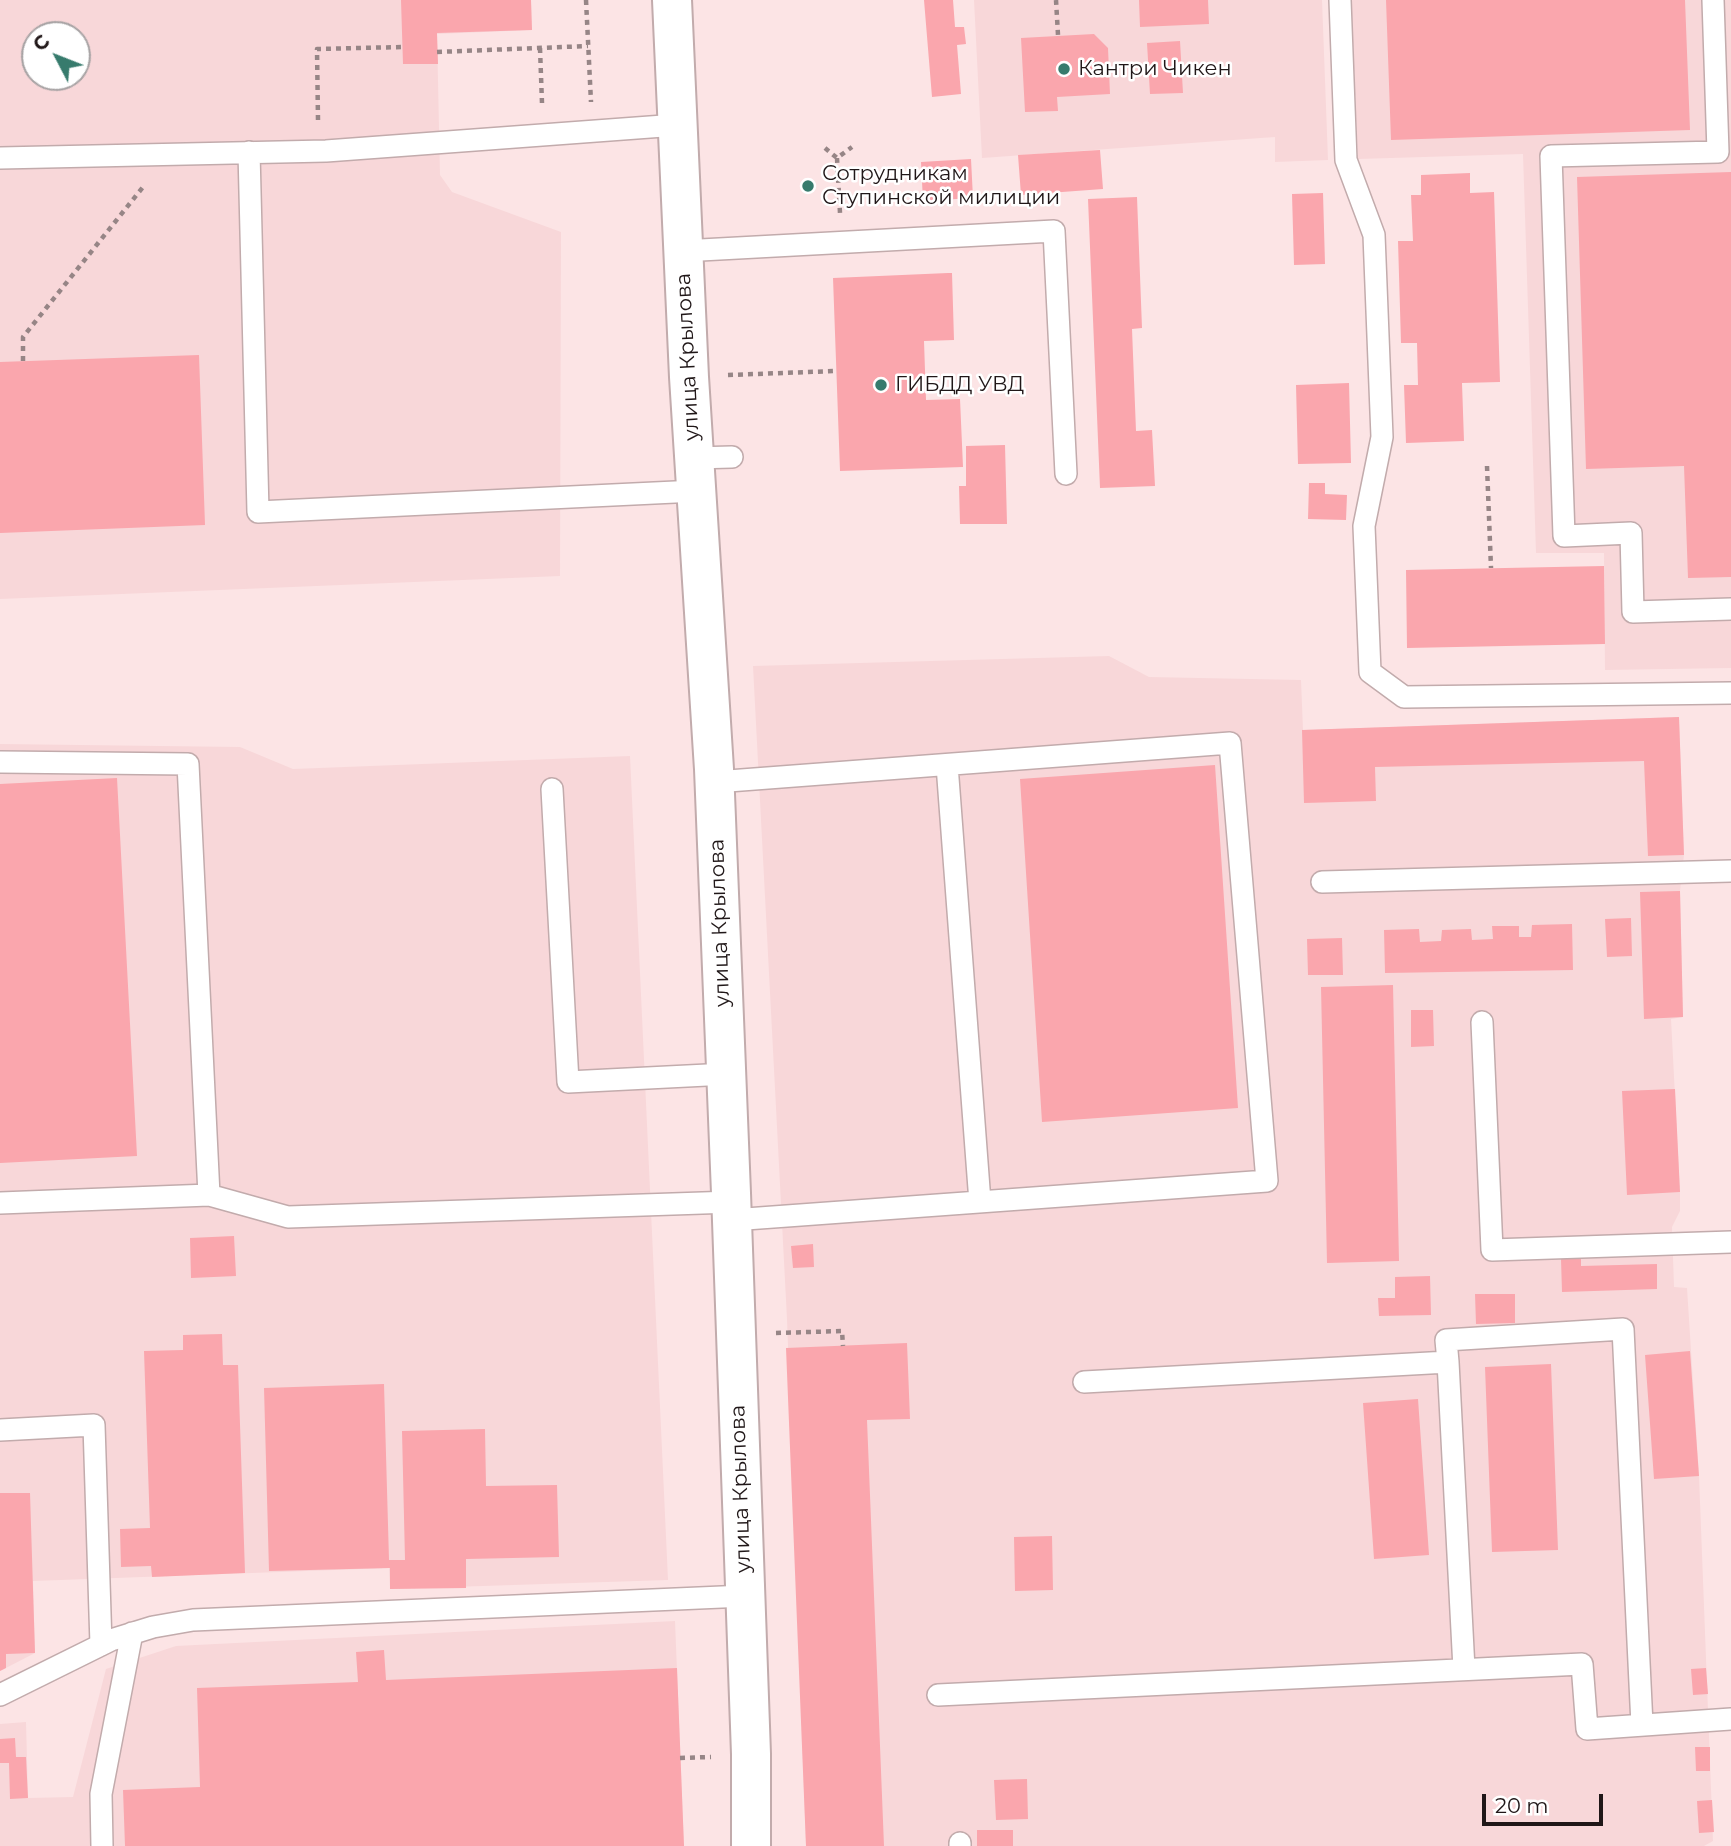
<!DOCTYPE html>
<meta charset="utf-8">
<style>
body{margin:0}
#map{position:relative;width:1731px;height:1846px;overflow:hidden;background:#fce4e5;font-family:Montserrat,sans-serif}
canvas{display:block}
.north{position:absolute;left:21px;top:21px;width:70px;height:70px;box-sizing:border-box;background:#fff;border:2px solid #a6a2a3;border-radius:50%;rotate:312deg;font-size:19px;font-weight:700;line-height:28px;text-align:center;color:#201718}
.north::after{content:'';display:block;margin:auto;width:24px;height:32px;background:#377b6d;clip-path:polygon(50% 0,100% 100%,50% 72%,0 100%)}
.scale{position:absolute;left:1482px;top:1794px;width:121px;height:32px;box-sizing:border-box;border:4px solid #201718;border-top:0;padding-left:9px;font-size:21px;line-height:24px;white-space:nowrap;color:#201718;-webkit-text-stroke:5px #fff;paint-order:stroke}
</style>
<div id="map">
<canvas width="1731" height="1846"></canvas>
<div class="north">С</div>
<div class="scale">20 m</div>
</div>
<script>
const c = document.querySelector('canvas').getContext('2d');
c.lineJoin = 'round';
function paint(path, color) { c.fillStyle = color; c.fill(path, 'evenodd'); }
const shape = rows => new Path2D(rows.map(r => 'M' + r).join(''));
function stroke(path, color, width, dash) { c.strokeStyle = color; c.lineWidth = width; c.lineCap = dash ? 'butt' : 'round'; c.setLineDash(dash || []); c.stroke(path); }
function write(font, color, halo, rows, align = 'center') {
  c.font = font + ' Montserrat,sans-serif'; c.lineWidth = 5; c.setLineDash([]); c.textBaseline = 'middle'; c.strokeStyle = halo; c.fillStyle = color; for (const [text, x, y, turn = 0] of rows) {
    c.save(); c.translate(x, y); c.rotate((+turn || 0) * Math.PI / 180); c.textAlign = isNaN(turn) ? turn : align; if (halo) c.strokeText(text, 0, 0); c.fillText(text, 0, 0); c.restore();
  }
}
const built = shape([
 [0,0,531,0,532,30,437,34,440,175,452,192,561,232,560,576,0,599],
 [35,35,77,35,77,77,35,77],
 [974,0,1322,0,1328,160,1275,162,1275,137,982,158],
 [1351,0,1731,0,1731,668,1605,670,1604,553,1536,553,1523,154,1358,159],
 [1109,656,1149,677,1301,680,1303,730,1679,717,1684,855,1680,891,1683,1017,1671,1019,1680,1192,1680,1211,1672,1227,1674,1287,1687,1288,1699,1476,1713,1841,1704,1846,806,1846,787,1319,753,666],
 [0,744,240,747,293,769,630,756,668,1580,390,1589,389,1568,33,1581,35,1653,0,1671],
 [675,1621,684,1846,0,1846,0,1724,26,1722,28,1798,73,1797,106,1669,176,1646]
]);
const building = shape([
 [401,0,531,0,532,30,437,33,438,64,403,64],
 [924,0,953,0,955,27,964,27,966,44,957,45,961,94,932,97],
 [1139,0,1208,0,1209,24,1140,27],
 [1386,0,1685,0,1690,130,1391,140],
 [1094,34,1108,48,1110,94,1057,97,1058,111,1025,112,1021,38],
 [1180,41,1183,93,1150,94,1147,43],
 [1100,150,1103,189,1021,195,1018,155],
 [971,159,973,198,923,201,921,162],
 [1731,172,1731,577,1688,578,1684,466,1586,469,1577,177],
 [1470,173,1470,193,1494,192,1500,382,1462,383,1464,441,1406,443,1404,385,1418,385,1417,343,1401,343,1398,241,1413,241,1411,195,1421,195,1421,175],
 [1323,193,1325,264,1294,265,1292,194],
 [1137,197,1142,328,1132,329,1136,431,1152,430,1155,486,1100,488,1088,199],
 [948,273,952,273,954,340,924,341,926,400,960,399,963,467,840,471,833,278],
 [199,355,205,525,0,533,0,362],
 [1349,383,1351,463,1298,464,1296,385],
 [1005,445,1007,524,960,524,959,486,966,486,966,446],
 [1309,483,1325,483,1325,494,1347,495,1346,520,1308,519],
 [1604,566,1605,644,1407,648,1406,570],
 [1679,717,1684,855,1648,856,1644,761,1375,767,1376,801,1304,803,1302,730],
 [1215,765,1238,1108,1042,1122,1020,779],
 [117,778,137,1156,0,1163,0,784],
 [1680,891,1683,1017,1644,1019,1640,892],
 [1631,918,1632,956,1607,957,1605,919],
 [1572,924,1573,970,1385,973,1384,930,1419,929,1420,942,1441,941,1442,930,1471,929,1472,940,1493,939,1492,926,1519,926,1519,937,1531,937,1532,925],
 [1342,938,1343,975,1308,975,1307,939],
 [1393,985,1399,1261,1327,1263,1321,987],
 [1411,1010,1433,1010,1434,1046,1411,1047],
 [1675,1089,1680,1192,1627,1195,1622,1091],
 [234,1236,236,1276,191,1278,190,1238],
 [813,1244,814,1267,793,1268,791,1246],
 [1581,1258,1581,1266,1657,1264,1657,1289,1562,1292,1561,1259],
 [1430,1276,1431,1315,1379,1316,1378,1298,1395,1298,1395,1277],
 [1475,1294,1515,1294,1515,1323,1476,1324],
 [222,1334,223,1365,238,1365,245,1573,152,1577,151,1566,121,1567,120,1529,150,1528,144,1351,183,1350,183,1335],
 [907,1343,910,1419,867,1420,884,1846,806,1846,786,1348],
 [1690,1351,1699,1476,1654,1479,1645,1355],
 [1551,1364,1558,1550,1492,1552,1485,1367],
 [384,1384,389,1560,405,1560,402,1431,485,1429,486,1486,557,1485,559,1557,466,1559,466,1588,390,1589,390,1568,269,1571,264,1388],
 [1418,1399,1429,1555,1374,1559,1363,1403],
 [0,1493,30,1493,35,1653,6,1654,6,1668,0,1671],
 [1052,1536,1053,1590,1015,1591,1014,1537],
 [384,1650,386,1680,677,1668,684,1846,125,1846,123,1790,200,1787,197,1688,358,1682,356,1652],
 [1706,1668,1708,1694,1693,1695,1691,1669],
 [15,1738,16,1757,26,1757,28,1798,10,1799,9,1763,0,1763,0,1739],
 [1695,1747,1710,1747,1710,1771,1696,1771],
 [1027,1779,1028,1819,996,1820,994,1780],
 [1712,1800,1714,1832,1699,1833,1697,1801],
 [977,1830,1013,1830,1013,1846,977,1846]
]);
const path = shape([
 [586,0,591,102],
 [1056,0,1058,35],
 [540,48,542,103],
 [437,52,588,46],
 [318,120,317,49,402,47],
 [825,148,837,158,852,147],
 [837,158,840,213],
 [23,361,23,337,143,187],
 [728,375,836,371],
 [1487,466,1491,568],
 [776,1333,842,1331,843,1346],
 [680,1758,711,1757]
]);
const service = shape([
 [1340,0,1346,160,1374,235,1382,437,1364,526,1370,672,1404,697,1731,693],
 [1713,0,1718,152,1551,156,1564,536,1631,533,1633,612,1731,609],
 [249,152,258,512,696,491],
 [0,158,326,151,677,125],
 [682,251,1054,231,1066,474],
 [694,458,732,457],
 [0,762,188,764,209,1195],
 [947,765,980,1202],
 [715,782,1230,743,1267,1181,732,1220],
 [552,789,568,1082,727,1074],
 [1322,882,1731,871],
 [1482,1022,1492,1250,1731,1242],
 [0,1203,209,1195,288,1217,732,1202],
 [1448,1362,1464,1669],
 [1084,1382,1448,1362,1446,1340,1623,1329,1642,1725],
 [0,1430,94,1425,101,1645],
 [0,1695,111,1640,153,1627,193,1620,745,1596],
 [938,1695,1582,1664,1587,1729,1731,1719],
 [960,1843,960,1846],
 [102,1846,101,1794,132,1633]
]);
const minor = shape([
 [672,0,689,377,714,769,731,1193,751,1754,751,1846]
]);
const markers = [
 [1064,69,7,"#377b6d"],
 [808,186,7,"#377b6d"],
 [881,385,7,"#377b6d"]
];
const poiNames = [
 ["Кантри Чикен",1078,69],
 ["Сотрудникам",822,174],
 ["Ступинской милиции",822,198],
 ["ГИБДД УВД",895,385]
];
const streetNames = [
 ["улица Крылова",688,357,-93],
 ["улица Крылова",720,923,-92],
 ["улица Крылова",741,1489,-92]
];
paint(built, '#f8d7d9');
paint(building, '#faa6ad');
stroke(service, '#c2abac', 24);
stroke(minor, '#c2abac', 42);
stroke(path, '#968586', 4.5, [5, 5]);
stroke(service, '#fff', 21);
stroke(minor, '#fff', 38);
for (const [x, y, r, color] of markers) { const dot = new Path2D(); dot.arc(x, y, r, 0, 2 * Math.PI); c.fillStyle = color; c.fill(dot); stroke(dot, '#fff', 2.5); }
write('21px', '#201718', '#fff', poiNames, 'left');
write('21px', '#201718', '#fff', streetNames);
</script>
